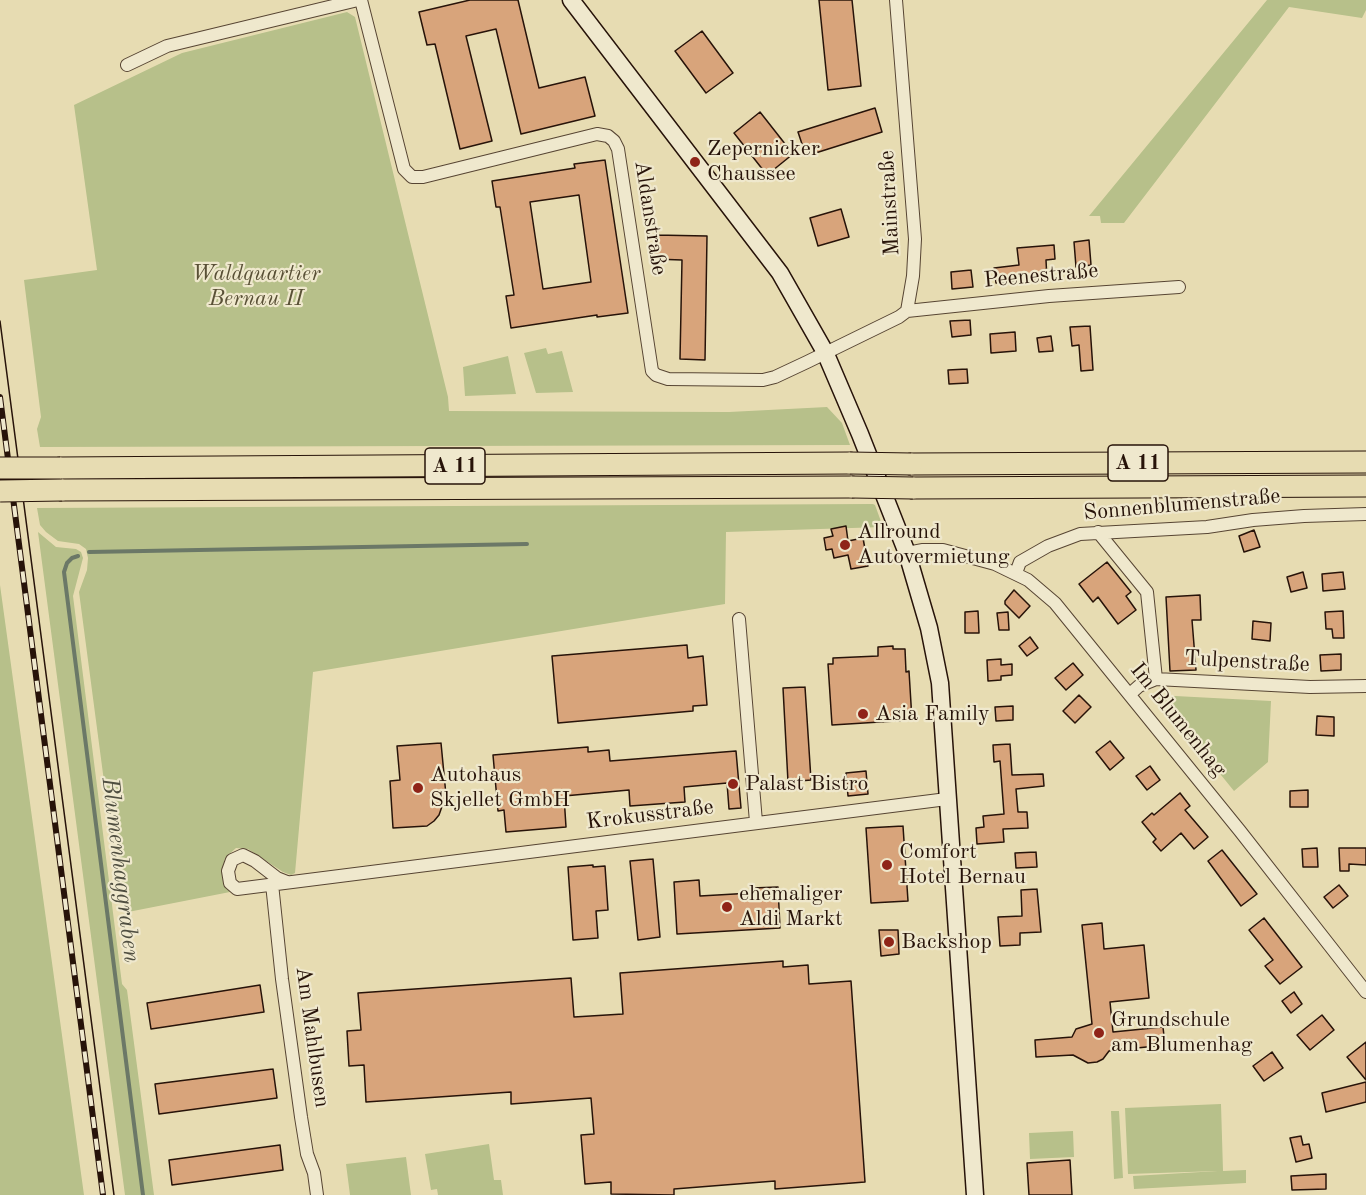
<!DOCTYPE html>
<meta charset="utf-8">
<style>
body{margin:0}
canvas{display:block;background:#e7dcb2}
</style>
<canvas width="1366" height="1195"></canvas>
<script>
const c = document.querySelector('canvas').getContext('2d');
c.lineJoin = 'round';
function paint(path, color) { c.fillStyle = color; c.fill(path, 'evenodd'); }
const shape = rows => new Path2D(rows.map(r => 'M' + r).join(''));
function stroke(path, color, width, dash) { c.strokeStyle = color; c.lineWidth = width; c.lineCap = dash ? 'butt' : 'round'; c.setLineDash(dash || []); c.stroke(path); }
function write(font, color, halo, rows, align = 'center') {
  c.font = font + ' "Old Standard TT",serif'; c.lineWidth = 4.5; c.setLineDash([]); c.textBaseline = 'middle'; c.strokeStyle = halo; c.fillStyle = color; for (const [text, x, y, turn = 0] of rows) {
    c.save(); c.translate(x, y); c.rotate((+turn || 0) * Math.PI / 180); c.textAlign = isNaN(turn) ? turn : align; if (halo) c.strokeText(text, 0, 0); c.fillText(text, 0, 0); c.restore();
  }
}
const green = shape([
 [1267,0,1366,0,1366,10,1362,18,1289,7,1124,223,1101,223,1100,216,1089,216],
 [347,12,355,17,448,397,449,411,729,412,827,407,842,423,850,445,40,447,37,429,41,417,24,280,97,270,74,105,182,53],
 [546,348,548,354,562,351,573,392,536,393,524,353],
 [508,356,516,394,465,396,463,367],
 [873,504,875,505,883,527,726,532,725,604,313,672,295,873,291,875,283,872,248,849,236,848,225,858,222,871,224,885,230,892,128,912,122,903,119,895,79,592,87,570,88,558,86,549,79,544,58,541,46,532,40,525,37,508],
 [38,532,56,547,76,549,81,552,83,558,73,596,122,984,127,990,154,1195,125,1195],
 [0,585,84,1195,0,1195],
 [1156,695,1271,701,1268,762,1234,791],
 [1221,1104,1223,1171,1246,1170,1246,1183,1134,1189,1133,1176,1218,1171,1128,1174,1125,1108],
 [1111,1111,1119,1111,1123,1178,1114,1179],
 [1073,1131,1074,1157,1030,1159,1029,1133],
 [489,1144,494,1180,501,1180,503,1195,438,1195,437,1189,431,1190,425,1154],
 [406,1157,411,1195,350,1195,346,1164]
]);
const stream = shape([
 [89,552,527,544],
 [78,556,72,558,67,563,64,572,143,1195]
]);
const building = shape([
 [470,0,518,0,539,88,585,77,595,116,521,134,496,29,466,36,492,141,460,149,435,44,427,45,419,12,470,0],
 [819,0,852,0,861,86,828,90,819,0],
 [702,31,733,73,706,93,675,51,702,31],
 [875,108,882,132,806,156,798,132,875,108],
 [760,112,793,154,767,175,734,133,760,112],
 [605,160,628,313,597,317,597,315,511,328,506,296,514,295,500,207,496,207,492,181,575,168,574,164,605,160],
 [579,195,591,282,543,289,530,202,579,195],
 [841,209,849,237,818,246,810,218,841,209],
 [655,235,707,236,705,360,680,359,682,260,654,259,655,235],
 [1089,240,1091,265,1076,267,1074,242,1089,240],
 [1054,245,1055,259,1046,260,1047,280,1026,281,1026,280,996,283,994,268,1019,265,1017,248,1054,245],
 [971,270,973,287,952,289,951,272,971,270],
 [970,320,971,335,952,337,950,321,970,320],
 [1090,326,1093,370,1081,371,1079,345,1072,346,1070,327,1090,326],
 [1015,332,1016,351,991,353,990,334,1015,332],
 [1051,336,1053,351,1039,352,1037,338,1051,336],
 [967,369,968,383,949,384,948,370,967,369],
 [846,526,848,541,863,538,868,566,851,569,848,555,834,558,832,549,826,550,824,538,833,536,831,529,846,526],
 [1254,530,1260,547,1244,552,1239,536,1254,530],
 [1107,562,1131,592,1126,596,1136,610,1118,624,1098,597,1093,602,1079,584,1107,562],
 [1303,572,1307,588,1291,592,1287,577,1303,572],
 [1343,572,1345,589,1323,591,1322,574,1343,572],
 [1014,590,1030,606,1019,618,1005,604,1005,601,1014,590],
 [1200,595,1201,620,1192,620,1196,670,1170,671,1166,597,1200,595],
 [978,611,979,633,965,633,965,612,978,611],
 [1343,611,1344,638,1333,638,1332,629,1326,629,1325,612,1343,611],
 [1008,612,1009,630,999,630,997,613,1008,612],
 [1253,621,1271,623,1270,641,1252,639,1253,621],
 [1030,637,1038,648,1027,656,1019,646,1030,637],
 [687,645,688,658,703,656,707,705,693,706,693,711,558,723,552,656,687,645],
 [893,646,893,649,905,649,906,672,909,671,912,720,832,725,828,664,833,664,833,658,878,656,878,647,893,646],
 [1341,654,1341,670,1321,671,1320,655,1341,654],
 [1001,659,1001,665,1012,664,1012,675,1001,676,1001,680,988,681,987,660,1001,659],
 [1073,663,1083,675,1066,690,1055,678,1073,663],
 [805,687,811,780,788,782,783,688,805,687],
 [1079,695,1091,707,1075,723,1063,711,1079,695],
 [1013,706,1013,720,996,721,995,707,1013,706],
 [1317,716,1334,717,1334,736,1316,735,1317,716],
 [1110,741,1124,758,1110,770,1096,752,1110,741],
 [441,743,446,795,439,815,434,821,427,826,393,828,390,781,400,780,397,746,441,743],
 [1010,744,1012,775,1043,774,1044,786,1016,789,1018,812,1027,812,1028,828,1003,829,1004,842,977,844,976,828,984,827,983,816,1004,814,1000,761,994,762,993,745,1010,744],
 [588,747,588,752,609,750,610,761,736,751,741,808,729,809,727,783,684,787,685,802,630,806,629,790,564,796,566,827,506,832,504,810,498,811,493,755,588,747],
 [1150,766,1160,780,1147,790,1136,776,1150,766],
 [866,771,868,794,848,796,846,773,866,771],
 [1308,790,1308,807,1290,807,1290,791,1308,790],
 [1180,793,1190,806,1185,810,1208,837,1194,849,1181,833,1161,851,1153,842,1156,839,1142,822,1152,813,1154,815,1180,793],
 [903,826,908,901,871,903,866,828,903,826],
 [1317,848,1318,867,1303,867,1302,849,1317,848],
 [1339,848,1366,848,1366,865,1349,864,1349,871,1340,871,1339,848],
 [1222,850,1257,894,1241,906,1208,861,1222,850],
 [1036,852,1037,867,1016,868,1015,853,1036,852],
 [653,859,660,937,638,940,630,861,653,859],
 [593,865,593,867,605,866,608,910,596,911,598,938,573,940,568,867,593,865],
 [699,880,700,896,752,893,752,888,778,887,780,928,677,934,674,882,699,880],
 [1339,885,1348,896,1333,908,1324,897,1339,885],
 [1037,889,1041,932,1020,933,1020,945,1000,946,998,917,1022,916,1021,890,1037,889],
 [1264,918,1302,967,1280,984,1265,966,1273,960,1249,930,1264,918],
 [1102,923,1104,949,1144,945,1149,998,1110,1002,1113,1032,1163,1027,1165,1045,1109,1051,1103,1059,1097,1062,1088,1063,1073,1055,1036,1057,1035,1040,1072,1037,1076,1029,1092,1024,1082,925,1102,923],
 [879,930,898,930,899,954,881,956,879,930],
 [783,961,783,967,808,965,809,984,851,981,865,1182,775,1189,775,1181,674,1189,674,1195,611,1194,611,1182,585,1184,581,1135,594,1134,591,1098,511,1104,511,1092,366,1102,364,1065,349,1066,347,1031,361,1030,358,993,571,978,574,1017,623,1014,620,973,783,961],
 [260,985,264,1012,151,1029,147,1003,260,985],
 [1294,992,1302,1004,1291,1013,1282,1001,1294,992],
 [1322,1015,1334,1030,1310,1050,1297,1035,1322,1015],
 [1366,1042,1366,1080,1347,1057,1366,1042],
 [1272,1052,1283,1068,1264,1081,1253,1066,1272,1052],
 [273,1069,277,1098,159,1114,155,1084,273,1069],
 [1366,1082,1366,1102,1326,1112,1322,1093,1366,1082],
 [1301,1136,1303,1145,1309,1144,1312,1158,1296,1162,1290,1138,1301,1136],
 [280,1145,283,1170,172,1185,169,1160,280,1145],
 [1070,1160,1072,1195,1029,1195,1027,1163,1070,1160],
 [1326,1174,1326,1189,1292,1190,1291,1176,1326,1174]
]);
const minor = shape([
 [361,0,404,169,412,177,423,177,597,134,608,136,614,141,618,149,652,371,656,375,668,379,763,380,775,377,807,362,899,317,907,311,913,276,915,239,896,0],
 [127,65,167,46,358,0],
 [907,311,1049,296,1179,287],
 [1098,532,1147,592,1156,679],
 [907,553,923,550,943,550,995,564,1028,580,1055,603,1240,831,1366,992],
 [1016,573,1020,562,1048,546,1080,534,1207,527,1253,520,1304,516,1366,514],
 [739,619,756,822],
 [1130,694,1139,686,1156,679,1310,687,1366,686],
 [287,882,277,878,255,861,243,855,232,860,228,871,230,883,237,889,947,799],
 [272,884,282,979,301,1117,307,1154,314,1173,317,1195]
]);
const secondary = shape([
 [571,0,780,273,825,352,860,434,907,553,929,628,940,683,975,1195]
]);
const motorway = shape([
 [911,464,1366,462],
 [60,468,850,463],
 [913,488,1366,486],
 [62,490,852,487]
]);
const tram = shape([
 [0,321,114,1195]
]);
const rail = shape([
 [0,397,103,1195]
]);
const motorwayBridge = shape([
 [850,463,911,464],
 [0,468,60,468],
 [852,487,913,488],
 [0,491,62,490]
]);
const markers = [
 [695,162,6,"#8f2418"],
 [845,545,6,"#8f2418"],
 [863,714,6,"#8f2418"],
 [733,784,6,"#8f2418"],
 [418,788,6,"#8f2418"],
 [887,865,6,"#8f2418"],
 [727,907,6,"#8f2418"],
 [889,942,6,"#8f2418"],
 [1099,1033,6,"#8f2418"]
];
const shields = [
 [1138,463,60],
 [455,466,60]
];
const shieldNames = [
 ["A 11",1138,463],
 ["A 11",455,466]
];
const poiNames = [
 ["Zepernicker",707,149],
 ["Chaussee",707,174],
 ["Allround",857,532],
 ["Autovermietung",857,557],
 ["Asia Family",875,714],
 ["Autohaus",430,775],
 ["Skjellet GmbH",430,800],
 ["Palast Bistro",745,784],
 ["Comfort",899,852],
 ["Hotel Bernau",899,877],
 ["ehemaliger",739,894],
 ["Aldi Markt",739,919],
 ["Backshop",901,942],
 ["Grundschule",1111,1020],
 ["am Blumenhag",1111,1045]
];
const streetNames = [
 ["Mainstraße",890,203,-93],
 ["Aldanstraße",650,218,81],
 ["Peenestraße",1041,276,-5],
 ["Sonnenblumenstraße",1182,505,-5],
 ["Tulpenstraße",1247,662,3],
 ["Im Blumenhag",1178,720,51],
 ["Krokusstraße",650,815,-7],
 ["Am Mahlbusen",312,1037,82]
];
const parkNames = [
 ["Waldquartier",256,274],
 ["Bernau II",256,299]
];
const waterNames = [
 ["Blumenhaggraben",120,870,83]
];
paint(green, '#b7c08a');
stroke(stream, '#6b7867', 4);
paint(building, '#d8a47b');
stroke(building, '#271309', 1.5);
stroke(minor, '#574533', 14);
stroke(secondary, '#271309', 19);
stroke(motorway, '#271309', 23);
stroke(minor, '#efe8cd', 12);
stroke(secondary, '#efe8cd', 16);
stroke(motorway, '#e7dcb2', 21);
stroke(tram, '#271309', 1.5);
stroke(rail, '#271309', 6);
stroke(rail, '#efe8cd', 4, [11]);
stroke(motorwayBridge, '#271309', 23, []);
stroke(motorwayBridge, '#e7dcb2', 21);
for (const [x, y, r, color] of markers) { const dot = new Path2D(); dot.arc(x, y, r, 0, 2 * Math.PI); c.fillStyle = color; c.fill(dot); stroke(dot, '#efe8cd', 2); }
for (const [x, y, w] of shields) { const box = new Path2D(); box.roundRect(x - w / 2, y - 18, w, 36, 4.5); c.fillStyle = '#efe8cd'; c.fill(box); stroke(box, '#271309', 1.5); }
write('bold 21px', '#271309', null, shieldNames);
write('22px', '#271309', '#efe8cd', poiNames, 'left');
write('22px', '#271309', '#efe8cd', streetNames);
write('italic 22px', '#595036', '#efe8cd', parkNames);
write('italic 24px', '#4f4e40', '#efe8cd', waterNames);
</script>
